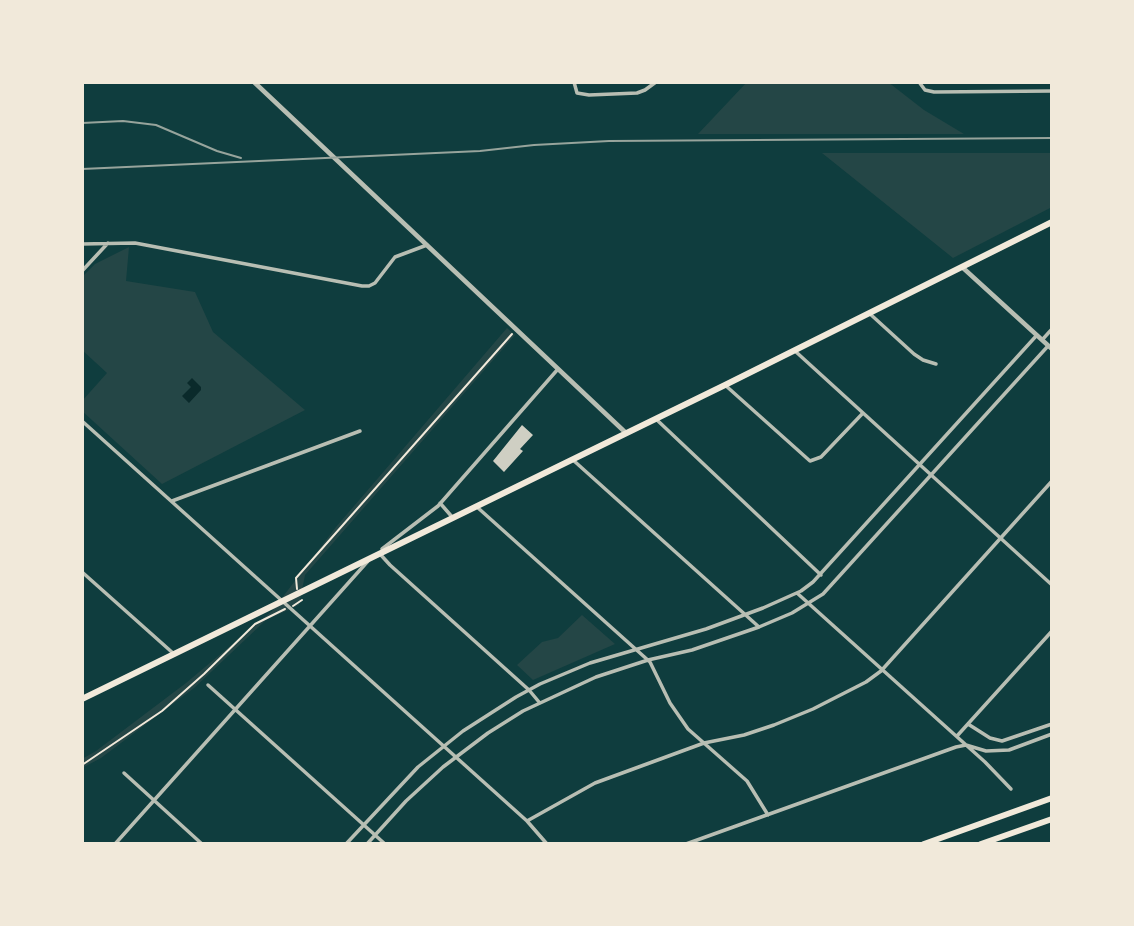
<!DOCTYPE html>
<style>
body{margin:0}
#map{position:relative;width:1134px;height:926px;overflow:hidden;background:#0f3d3e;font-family:Georgia,serif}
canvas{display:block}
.frame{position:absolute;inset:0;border:84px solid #f1e9da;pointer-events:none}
</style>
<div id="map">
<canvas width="1134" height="926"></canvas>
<div class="frame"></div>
</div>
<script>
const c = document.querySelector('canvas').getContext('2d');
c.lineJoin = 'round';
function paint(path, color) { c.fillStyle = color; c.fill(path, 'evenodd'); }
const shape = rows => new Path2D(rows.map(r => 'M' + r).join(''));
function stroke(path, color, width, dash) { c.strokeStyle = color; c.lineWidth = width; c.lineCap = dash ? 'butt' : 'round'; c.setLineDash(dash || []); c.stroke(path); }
const green = shape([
 [747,82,888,82,924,110,964,134,698,134],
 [822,153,1052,153,1052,207,953,258],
 [129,247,126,281,195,292,213,332,305,410,162,484,82,411,82,401,107,373,82,350,82,277,95,264],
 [507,328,515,335,305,575,299,605,266,620,194,688,101,758,82,768,82,759,96,751,186,683,272,611,336,527],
 [582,615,615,644,533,680,517,665,542,642,558,638]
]);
const water = shape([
 [192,378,201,387,201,390,189,403,182,396,191,387,187,383]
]);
const building = shape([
 [522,425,533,435,520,449,523,451,504,472,493,461]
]);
const path = shape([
 [297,589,296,578,512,334],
 [293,606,302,600],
 [82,765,162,711,204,674,255,624,285,609]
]);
const minor = shape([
 [574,82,577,93,589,95,637,93,645,90,656,82],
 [919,82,925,90,934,92,1052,91],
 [82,244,135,243,362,286,369,286,375,283,395,257,427,245],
 [82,271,108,243],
 [869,313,914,354,923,360,936,364],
 [1042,340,1052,329],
 [795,351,1052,585],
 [725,385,810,461,821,457,863,413],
 [657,420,821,575],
 [82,421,527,821,547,844],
 [573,460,759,627],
 [172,501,360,431],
 [440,503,453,518],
 [477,507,650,662,670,703,688,729,747,781,768,815],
 [382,549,438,506,558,369],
 [380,554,390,565,529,690,539,702],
 [82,572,174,654],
 [797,593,985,762,1011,789],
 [208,685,385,844],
 [968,724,990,738,1002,741,1052,724],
 [957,736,1052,631],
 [124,773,202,844],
 [527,821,595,783,704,743,744,735,774,725,813,709,866,682,881,671,1052,481],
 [115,844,368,561],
 [346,844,418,767,463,731,516,697,540,684,590,663,706,629,763,608,801,591,813,582,1037,335],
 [367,844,406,801,443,767,488,733,523,711,596,677,648,660,692,650,759,627,792,613,823,594,1048,346],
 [686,844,956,747,966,745,986,751,1009,750,1052,734]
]);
const tertiary = shape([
 [254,82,626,433],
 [962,267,1052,349]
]);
const primary = shape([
 [82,699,725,385,1052,222]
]);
const trunk = shape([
 [924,844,1052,798],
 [981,844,1052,819]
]);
const rail = shape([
 [82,123,123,121,156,125,217,151,241,158],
 [82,169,480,151,534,145,609,141,1052,138]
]);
paint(green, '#244646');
paint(water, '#0a2a2b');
paint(building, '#cfcfc3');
stroke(path, '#f1e9da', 2);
stroke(minor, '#b8beb3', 3.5);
stroke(tertiary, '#b8beb3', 4.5);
stroke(primary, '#f1e9da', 6);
stroke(trunk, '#f1e9da', 6);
stroke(rail, '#97a49c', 2);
</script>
